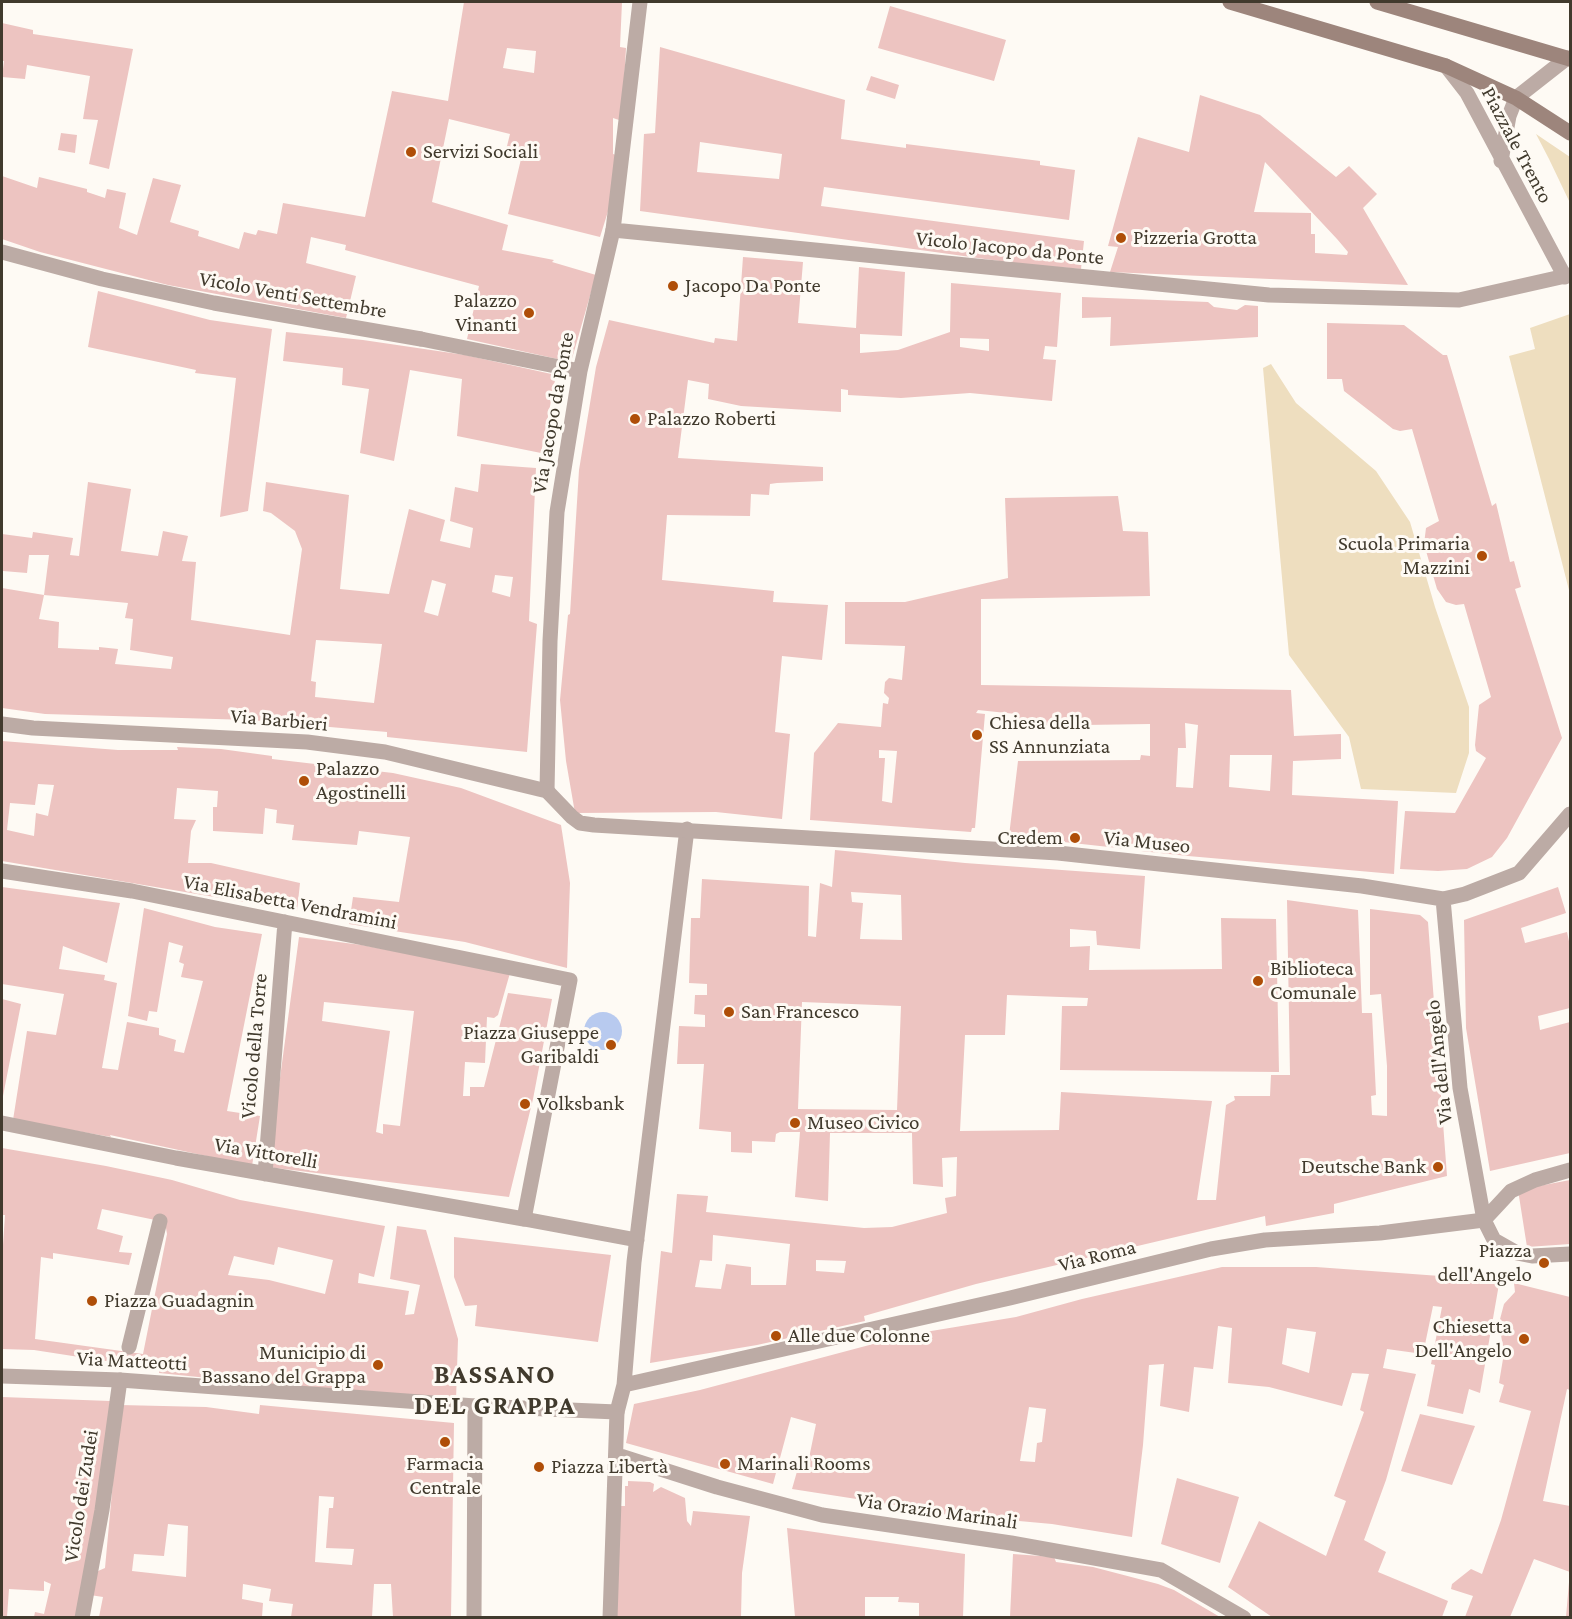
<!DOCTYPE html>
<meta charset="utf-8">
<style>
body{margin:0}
#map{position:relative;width:1572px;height:1619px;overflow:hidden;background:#fefaf4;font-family:"Crimson Pro",serif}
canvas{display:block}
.frame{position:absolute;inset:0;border:3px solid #413a2d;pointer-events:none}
</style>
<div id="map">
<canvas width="1572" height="1619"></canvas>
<div class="frame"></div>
</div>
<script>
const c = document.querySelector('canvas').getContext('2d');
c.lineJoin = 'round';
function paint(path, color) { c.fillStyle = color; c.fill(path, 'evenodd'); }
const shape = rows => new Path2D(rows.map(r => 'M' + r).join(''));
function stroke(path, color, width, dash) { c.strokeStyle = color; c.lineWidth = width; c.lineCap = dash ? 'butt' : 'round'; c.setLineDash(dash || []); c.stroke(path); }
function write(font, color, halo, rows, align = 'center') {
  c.font = font + ' "Crimson Pro",serif'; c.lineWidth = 6; c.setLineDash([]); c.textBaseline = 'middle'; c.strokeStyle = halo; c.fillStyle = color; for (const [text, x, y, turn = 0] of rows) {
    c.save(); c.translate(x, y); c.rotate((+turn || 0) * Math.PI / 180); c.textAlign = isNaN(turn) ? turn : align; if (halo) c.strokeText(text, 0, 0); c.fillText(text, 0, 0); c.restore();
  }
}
const green = shape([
 [1536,134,1570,157,1570,203,1549,159],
 [1570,314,1570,594,1509,356,1535,349,1530,328],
 [1271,364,1296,403,1376,471,1410,522,1435,607,1469,707,1469,753,1456,793,1361,789,1349,737,1289,655,1263,368]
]);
const water = shape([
 '584 1031a19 19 0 1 1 38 0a19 19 0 1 1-38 0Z'
]);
const building = shape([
 [464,2,622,2,620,47,626,48,622,121,613,118,613,154,616,155,610,205,600,237,508,214,521,159,505,154,510,134,449,119,432,202,508,225,502,250,554,260,552,262,596,275,571,362,467,339,479,286,345,250,346,245,311,237,306,263,356,276,346,318,168,285,40,252,2,239,2,176,37,188,39,177,87,189,87,192,105,198,107,189,126,193,119,228,137,235,153,178,181,185,170,222,199,231,198,236,239,249,244,232,256,235,258,230,277,234,283,203,365,217,392,91,448,101],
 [507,48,536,51,534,73,503,68],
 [890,6,1006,40,994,81,878,48],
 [2,23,33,30,33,34,133,49,109,169,89,164,98,120,83,119,90,76,27,65,25,79,2,77,4,61,2,61],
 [660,47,845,100,841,139,906,148,906,144,1040,161,1040,165,1075,170,1069,220,824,187,821,206,1084,241,1081,269,1021,264,640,211,644,134,655,133],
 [700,142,782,154,779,179,697,172],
 [871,76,899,85,895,99,866,90],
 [1200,95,1260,115,1336,177,1349,166,1377,194,1363,208,1408,285,1110,272,1118,247,1108,246,1138,137,1189,152],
 [1265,162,1337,239,1348,252,1347,255,1315,253,1315,234,1311,234,1311,213,1254,212],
 [61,133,77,135,75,153,58,150],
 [743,257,803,262,798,323,856,328,859,267,905,272,902,336,860,334,860,353,898,350,950,332,951,283,1061,293,1057,347,1045,346,1043,359,1056,360,1052,401,970,393,901,398,848,395,848,390,841,389,841,412,741,406,708,399,709,384,688,380,678,458,823,467,823,481,777,483,770,484,769,495,751,494,750,516,667,515,662,580,774,591,773,602,828,605,822,660,782,656,775,732,790,734,782,819,716,812,575,813,566,761,560,700,568,615,570,614,579,470,596,367,609,320,714,343,715,338,737,341],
 [960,338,989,339,989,351,960,347],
 [98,291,210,320,272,329,248,511,220,517,236,378,195,373,196,370,88,347],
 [1082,297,1208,302,1214,307,1237,310,1245,305,1258,306,1258,337,1110,346,1111,317,1082,318],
 [1327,323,1404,325,1443,355,1447,355,1492,506,1496,503,1510,562,1514,561,1521,587,1515,589,1562,738,1507,838,1492,857,1467,869,1438,871,1400,869,1405,811,1455,813,1486,758,1476,751,1475,745,1479,705,1491,697,1464,604,1456,605,1446,602,1437,589,1424,544,1426,528,1439,521,1412,429,1400,431,1393,429,1344,391,1342,379,1327,379],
 [286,332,363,340,465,355,556,375,541,453,457,436,462,379,410,370,394,461,360,453,369,389,342,385,343,368,283,361],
 [481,464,536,468,529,621,537,624,527,752,387,737,387,732,250,720,45,714,2,708,2,588,44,595,39,619,59,622,58,648,99,650,99,647,118,649,115,664,171,669,173,657,130,650,133,619,125,618,128,603,44,595,49,555,29,555,27,573,3,571,2,534,32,538,33,532,73,538,70,555,79,556,88,482,131,489,121,551,158,556,163,531,188,536,182,561,196,562,191,620,290,635,302,549,295,531,271,513,263,511,266,482,349,495,340,589,389,594,409,509,445,520,440,541,470,548,473,528,450,521,455,487,478,492],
 [495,575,513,577,510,597,492,592],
 [432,580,446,584,438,616,424,612],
 [316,640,382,644,374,703,315,697,316,682,311,681],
 [1118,496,1123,531,1148,532,1150,596,981,599,981,685,1291,690,1294,736,1341,734,1341,759,1293,761,1292,795,1398,801,1394,874,1188,856,1141,851,1141,847,1128,845,1127,849,1009,836,1018,761,1140,760,1141,755,1150,756,1150,724,1019,726,1016,714,978,710,976,713,985,714,975,828,972,828,971,832,810,820,814,753,838,723,881,727,883,703,888,704,889,698,884,693,885,682,889,678,902,680,905,646,845,644,845,602,905,602,1008,578,1005,498],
 [1185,723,1198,725,1193,788,1176,787,1178,748,1186,748],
 [879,750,897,751,892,803,882,801,885,758,879,758],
 [1230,755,1272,755,1270,791,1229,787],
 [2,741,118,750,178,750,177,747,221,749,272,756,272,759,393,773,461,788,561,825,570,883,567,968,465,942,349,924,353,897,399,902,410,837,359,831,357,845,292,840,294,825,276,823,277,810,265,808,263,834,213,831,213,807,217,807,218,791,177,788,174,819,196,820,191,831,188,863,211,863,300,883,297,911,2,861],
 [38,784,54,785,48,816,36,813,34,836,7,830,10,803,35,805],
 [835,850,965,863,1145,876,1140,949,1097,945,1096,931,1070,929,1070,947,1090,946,1089,970,1222,969,1221,918,1276,919,1279,1072,1060,1070,1062,1006,1087,1006,1088,998,1007,995,1005,1035,965,1035,960,1131,1059,1130,1061,1092,1212,1101,1197,1200,1216,1200,1226,1105,1235,1100,1234,1096,1270,1096,1271,1075,1290,1075,1287,900,1358,910,1362,1013,1372,1013,1376,1095,1371,1096,1372,1115,1387,1116,1387,1066,1381,994,1370,995,1370,909,1420,915,1428,922,1447,1176,1334,1204,1334,1213,1266,1226,1265,1216,976,1284,864,1316,865,1321,757,1345,650,1363,661,1251,672,1253,677,1194,708,1196,706,1212,864,1228,892,1227,947,1213,945,1198,956,1196,957,1157,942,1158,943,1187,913,1184,912,1133,830,1133,828,1201,795,1197,800,1132,780,1132,776,1134,775,1142,752,1141,752,1153,731,1152,731,1132,699,1129,704,1064,677,1064,679,1026,705,1027,705,1015,694,1014,695,995,707,995,707,984,689,983,691,918,700,918,702,879,809,886,808,936,816,937,820,883,832,887],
 [851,892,901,895,902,940,860,939,863,903,852,902],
 [802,1002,901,1006,897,1110,798,1109],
 [713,1235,790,1244,786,1285,751,1285,751,1267,726,1264,721,1289,695,1287,700,1260,712,1261],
 [816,1260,846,1261,844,1273,816,1271],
 [2,887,120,903,107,963,63,946,59,969,105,975,104,980,117,983,102,1068,118,1070,127,1022,159,1028,159,1035,176,1040,174,1051,184,1053,196,1008,203,981,181,977,184,964,179,962,183,946,169,942,157,1012,149,1011,147,1021,128,1016,144,908,215,927,262,934,227,1111,260,1116,252,1166,110,1135,111,1137,13,1120,27,1031,56,1035,64,994,2,984],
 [1558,887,1566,913,1521,928,1525,943,1567,932,1570,946,1570,1008,1538,1016,1540,1030,1570,1022,1570,1153,1490,1171,1466,1028,1464,920],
 [299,937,362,945,510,973,498,1015,494,1018,487,1017,485,1063,465,1062,463,1096,470,1096,470,1087,484,1087,508,993,552,999,533,1099,509,1197,268,1167],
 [324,1002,414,1011,400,1126,383,1124,383,1134,376,1132,390,1031,322,1021],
 [2,999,21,1004,3,1096,2,1096],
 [2,1148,106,1166,172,1180,240,1200,385,1226,374,1277,359,1273,358,1283,409,1291,405,1315,414,1314,420,1285,390,1279,397,1226,426,1230,458,1339,456,1400,394,1397,159,1373,160,1360,105,1361,34,1350,2,1349,2,1260,5,1215,2,1215],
 [102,1209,165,1222,167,1234,143,1354,35,1339,41,1257,53,1259,53,1253,129,1265,132,1253,119,1252,123,1236,97,1229],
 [278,1247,333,1260,325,1294,269,1280,228,1275,234,1256,274,1265],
 [1570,1180,1570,1244,1527,1247,1518,1190],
 [454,1237,611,1255,598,1342,475,1326,477,1305,465,1306,454,1277],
 [1222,1267,1316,1267,1454,1277,1499,1284,1480,1393,1469,1389,1463,1414,1427,1406,1435,1365,1431,1364,1442,1307,1433,1306,1423,1354,1387,1349,1383,1368,1416,1374,1386,1480,1364,1540,1386,1552,1378,1572,1448,1601,1442,1617,1272,1617,1228,1587,1259,1521,1326,1556,1346,1501,1334,1496,1364,1412,1360,1410,1369,1374,1352,1373,1342,1406,1269,1387,1228,1383,1232,1328,1218,1326,1213,1369,1194,1367,1189,1412,1160,1406,1164,1364,1149,1365,1143,1445,1132,1537,1052,1524,920,1512,921,1509,792,1489,800,1461,808,1463,816,1424,791,1417,773,1484,626,1443,634,1404,700,1390,907,1335,1016,1317,1082,1299],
 [1287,1328,1316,1332,1309,1373,1282,1364],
 [1029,1407,1046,1409,1042,1442,1037,1443,1035,1462,1020,1461],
 [1514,1283,1570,1297,1570,1390,1567,1389,1543,1501,1570,1506,1570,1572,1534,1559,1510,1617,1465,1617,1473,1596,1451,1589,1452,1584,1471,1569,1482,1574,1501,1520,1531,1411,1499,1402,1504,1385,1499,1383,1504,1353,1499,1323,1504,1304,1515,1292],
 [2,1397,110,1401,103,1470,77,1617,34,1617,35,1612,44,1614,51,1584,44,1581,44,1591,9,1589,7,1617,2,1617],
 [120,1405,206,1407,259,1414,260,1405,454,1423,451,1617,393,1617,391,1584,374,1584,372,1617,291,1617,293,1604,269,1601,271,1589,243,1584,242,1599,263,1603,262,1617,99,1617,103,1597,90,1595,98,1571,105,1568],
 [319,1496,334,1497,333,1508,329,1508,326,1548,354,1549,352,1565,315,1562],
 [168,1524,188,1526,186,1577,132,1571,134,1554,164,1556],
 [1420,1414,1475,1426,1452,1485,1401,1471],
 [1177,1478,1239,1497,1220,1563,1161,1544],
 [628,1481,650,1482,654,1484,653,1492,661,1487,685,1498,687,1521,691,1526,693,1511,750,1516,742,1573,741,1617,611,1617,621,1506,625,1506,625,1486,628,1486],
 [787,1528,965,1554,963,1617,919,1617,919,1603,898,1602,899,1597,865,1597,865,1617,795,1617],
 [1013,1554,1054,1557,1056,1562,1093,1567,1158,1584,1174,1590,1220,1617,1010,1617],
 [1569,1582,1570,1617,1566,1617]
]);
const service = shape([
 [1446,66,1467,93,1565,277],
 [1501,161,1509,116,1516,98,1567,58]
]);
const pedestrian = shape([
 [421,339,580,371],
 [547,791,550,641,557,512,580,371,613,230],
 [524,1219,637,1240],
 [129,1347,160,1221],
 [624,1385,1010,1298,1211,1249,1265,1240,1380,1233,1484,1220],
 [617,1412,624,1385,634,1262,687,829],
 [82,1618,102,1510,120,1380],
 [474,1618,475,1406]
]);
const minor = shape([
 [640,2,613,230,1269,295,1459,300,1570,275],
 [2,252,102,279,214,303,421,339],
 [2,724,33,728,307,742,385,752,547,791,572,817,580,823,594,825,1058,853,1362,886,1443,899,1465,894,1519,873,1570,814],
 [2,871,132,891,570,980,524,1219,176,1158,2,1123],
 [1443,899,1460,1088,1484,1220,1494,1240,1517,1253,1532,1256,1570,1254],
 [265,1174,285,922],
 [1484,1220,1511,1191,1535,1180,1570,1170],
 [2,1376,120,1380,475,1406,617,1412,610,1618],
 [617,1455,717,1487,822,1515,1011,1543,1161,1570,1244,1618]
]);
const secondary = shape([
 [1230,2,1446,66,1516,98,1570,133],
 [1377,2,1570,59]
]);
const markers = [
 [411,152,6,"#af4e08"],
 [1121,238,6,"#af4e08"],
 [673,286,6,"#af4e08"],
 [529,313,6,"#af4e08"],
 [635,419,6,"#af4e08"],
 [1482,556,6,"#af4e08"],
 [977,735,6,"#af4e08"],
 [304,781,6,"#af4e08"],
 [1075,838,6,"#af4e08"],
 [1258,981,6,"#af4e08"],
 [729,1012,6,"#af4e08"],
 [611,1045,6,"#af4e08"],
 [525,1104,6,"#af4e08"],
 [795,1123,6,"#af4e08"],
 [1438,1167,6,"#af4e08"],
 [1544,1263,6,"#af4e08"],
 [92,1301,6,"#af4e08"],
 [776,1336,6,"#af4e08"],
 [1524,1339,6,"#af4e08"],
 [378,1365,6,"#af4e08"],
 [445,1442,6,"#af4e08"],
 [725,1464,6,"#af4e08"],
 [539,1467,6,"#af4e08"]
];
const streetNames = [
 ["Piazzale Trento",1517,145,62],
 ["Vicolo Jacopo da Ponte",1010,248,6],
 ["Vicolo Venti Settembre",293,295,10],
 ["Via Jacopo da Ponte",553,413,-80],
 ["Via Barbieri",279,720,5],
 ["Via Museo",1147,842,6],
 ["Via Elisabetta Vendramini",290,902,11],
 ["Vicolo della Torre",254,1046,-85],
 ["Via dell'Angelo",1439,1062,-96],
 ["Via Vittorelli",266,1153,10],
 ["Via Roma",1097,1256,-14],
 ["Via Matteotti",132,1361,3],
 ["Vicolo dei Zudei",81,1496,-81],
 ["Via Orazio Marinali",937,1511,8]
];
const poiNames = [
 ["Servizi Sociali",423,152],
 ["Pizzeria Grotta",1133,238],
 ["Jacopo Da Ponte",685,286],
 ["Palazzo",517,301,"right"],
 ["Vinanti",517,325,"right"],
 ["Palazzo Roberti",647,419],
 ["Scuola Primaria",1470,544,"right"],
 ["Mazzini",1470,568,"right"],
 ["Chiesa della",989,723],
 ["SS Annunziata",989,747],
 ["Palazzo",316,769],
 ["Agostinelli",316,793],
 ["Credem",1063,838,"right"],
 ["Biblioteca",1270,969],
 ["Comunale",1270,993],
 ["San Francesco",741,1012],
 ["Piazza Giuseppe",599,1033,"right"],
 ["Garibaldi",599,1057,"right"],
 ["Volksbank",537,1104],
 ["Museo Civico",807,1123],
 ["Deutsche Bank",1426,1167,"right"],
 ["Piazza",1532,1251,"right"],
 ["dell'Angelo",1532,1275,"right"],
 ["Piazza Guadagnin",104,1301],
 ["Chiesetta",1512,1327,"right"],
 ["Dell'Angelo",1512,1351,"right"],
 ["Alle due Colonne",788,1336],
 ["Municipio di",366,1353,"right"],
 ["Bassano del Grappa",366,1377,"right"],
 ["Farmacia",445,1464,"center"],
 ["Centrale",445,1488,"center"],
 ["Marinali Rooms",737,1464],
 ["Piazza Libertà",551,1467]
];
const districtNames = [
 ["BASSANO",495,1375],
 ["DEL GRAPPA",495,1406]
];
paint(green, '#eedebf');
paint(water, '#b8caef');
paint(building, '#edc4c1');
stroke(service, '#bcaba5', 15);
stroke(pedestrian, '#bcaba5', 15);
stroke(minor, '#bcaba5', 15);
stroke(secondary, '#9d857c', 15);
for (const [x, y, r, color] of markers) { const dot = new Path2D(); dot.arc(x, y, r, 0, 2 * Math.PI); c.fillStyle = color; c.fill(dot); stroke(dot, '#fefaf4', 2); }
write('21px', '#413a2d', '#fefaf4', streetNames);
write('21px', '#413a2d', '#fefaf4', poiNames, 'left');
c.letterSpacing = '1.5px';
write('bold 27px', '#413a2d', '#fefaf4', districtNames);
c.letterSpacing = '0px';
</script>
